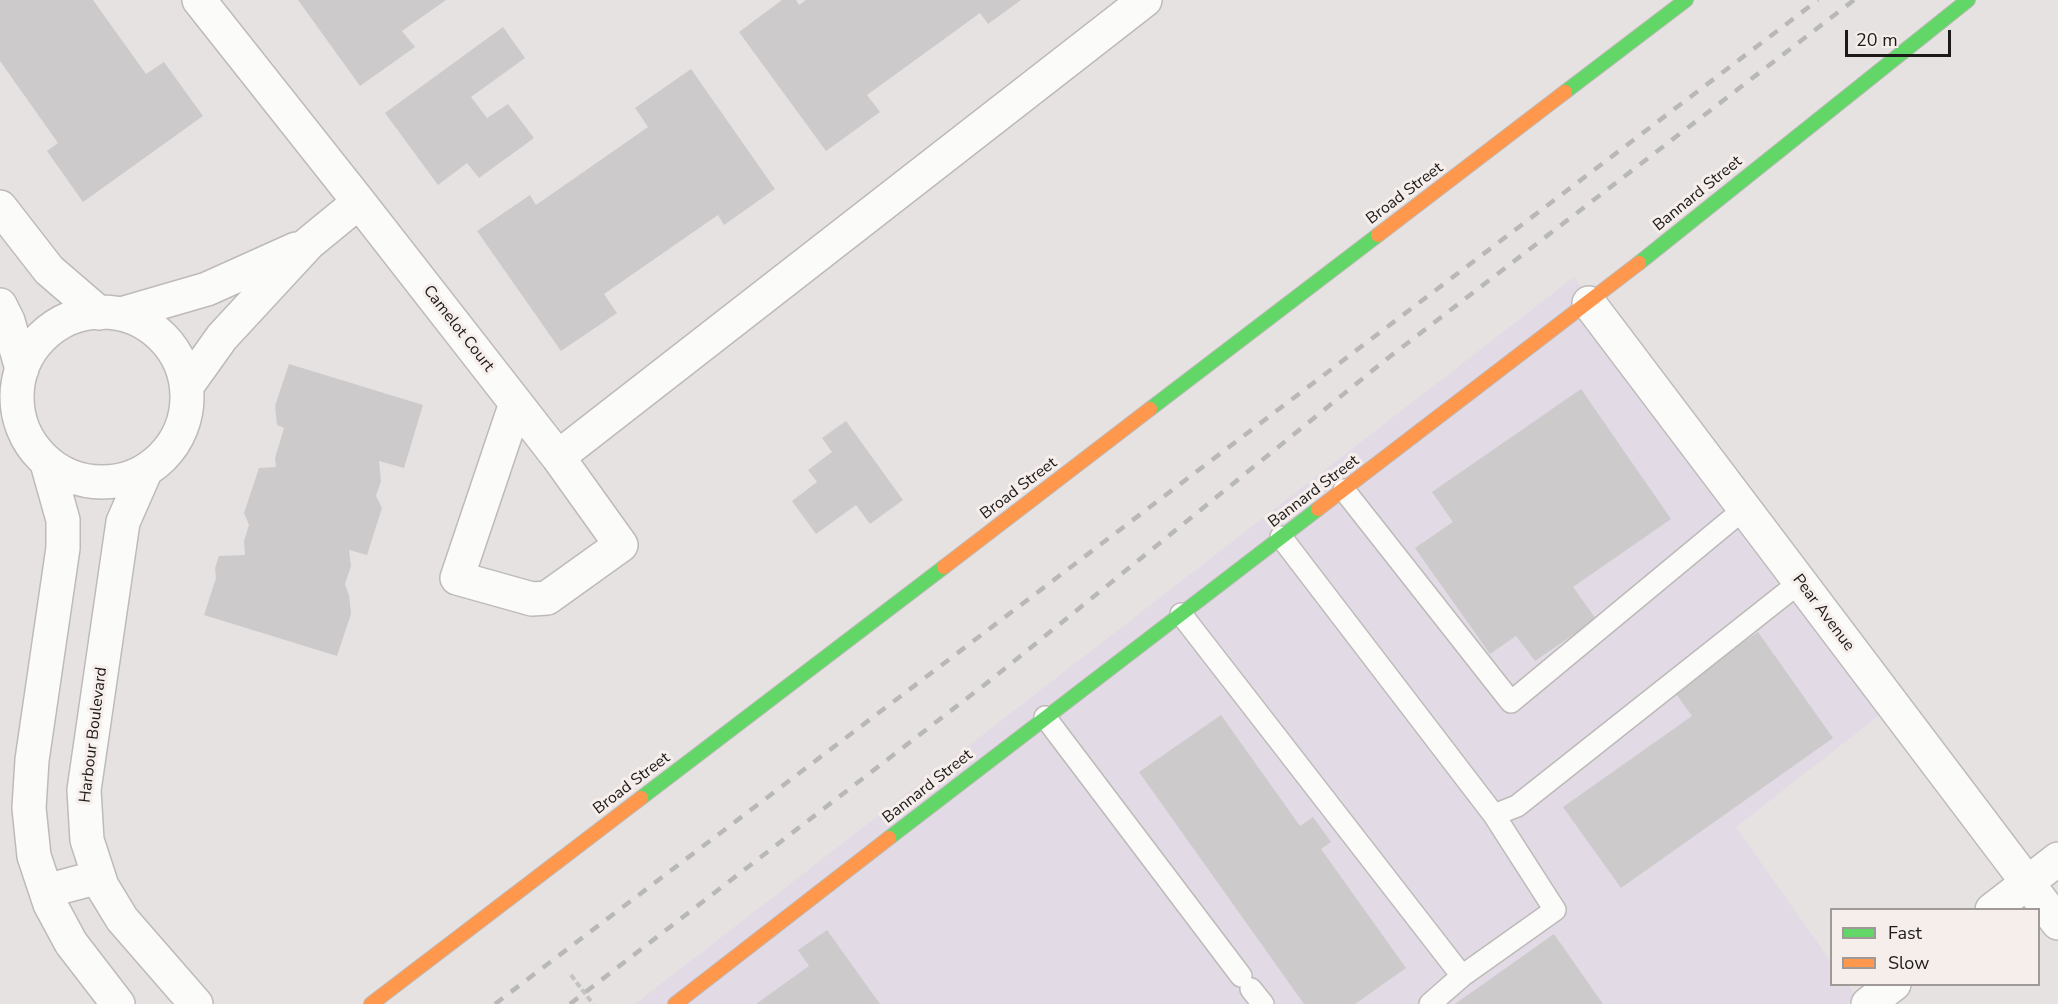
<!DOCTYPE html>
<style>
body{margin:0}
#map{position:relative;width:2058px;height:1004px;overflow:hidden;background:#e6e2e1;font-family:"Nunito Sans",sans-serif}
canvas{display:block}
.legend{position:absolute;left:1830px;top:908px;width:210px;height:78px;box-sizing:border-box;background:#f6eeeb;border:2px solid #9f9997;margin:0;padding:8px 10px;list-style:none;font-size:18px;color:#1c1918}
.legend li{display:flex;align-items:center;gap:12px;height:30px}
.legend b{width:30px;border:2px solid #9f9997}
.scale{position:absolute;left:1845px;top:30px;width:106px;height:27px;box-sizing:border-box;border:3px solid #1c1918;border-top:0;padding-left:8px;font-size:18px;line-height:21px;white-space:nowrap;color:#1c1918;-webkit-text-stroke:4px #f6eeeb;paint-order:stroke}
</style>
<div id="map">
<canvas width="2058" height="1004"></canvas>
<ul class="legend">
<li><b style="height:8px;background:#63d668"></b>Fast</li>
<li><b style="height:8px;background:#ff974d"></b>Slow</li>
</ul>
<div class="scale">20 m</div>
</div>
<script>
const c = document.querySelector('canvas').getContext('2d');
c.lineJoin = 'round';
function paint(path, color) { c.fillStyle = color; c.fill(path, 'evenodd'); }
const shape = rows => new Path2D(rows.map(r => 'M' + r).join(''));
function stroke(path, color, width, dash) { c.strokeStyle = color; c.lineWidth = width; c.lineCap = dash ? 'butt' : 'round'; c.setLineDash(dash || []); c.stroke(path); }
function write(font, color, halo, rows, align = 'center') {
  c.font = font + ' "Nunito Sans",sans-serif'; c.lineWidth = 6; c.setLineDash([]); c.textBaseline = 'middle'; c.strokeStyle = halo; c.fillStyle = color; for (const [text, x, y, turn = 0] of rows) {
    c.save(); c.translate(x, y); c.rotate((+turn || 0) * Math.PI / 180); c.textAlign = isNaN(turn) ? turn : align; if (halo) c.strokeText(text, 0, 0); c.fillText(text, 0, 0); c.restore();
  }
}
const industrial = shape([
 [1574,277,1886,710,1736,827,1831,962,1832,984,1848,985,1856,996,1847,1004,635,1004]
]);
const building = shape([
 [0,0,93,0,146,74,164,62,203,116,83,202,47,151,58,143,0,61],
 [298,0,446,0,402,31,415,47,360,86],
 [782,0,796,0,799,5,806,0,1021,0,988,24,980,13,867,95,880,112,826,151,739,32],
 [503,27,525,58,471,97,487,118,508,104,534,138,479,178,467,163,438,185,385,113],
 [691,69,775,189,724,225,718,215,604,294,617,313,561,351,477,231,530,195,536,205,648,127,635,108],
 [289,364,423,405,404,468,379,461,381,481,376,496,382,508,367,555,349,550,351,566,345,584,349,595,351,614,337,656,204,615,216,578,215,568,219,556,245,555,244,541,249,525,244,513,259,468,276,467,275,458,284,428,277,425,275,406],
 [1581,389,1671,519,1573,587,1596,619,1535,661,1516,636,1490,654,1415,548,1453,522,1432,492],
 [846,421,903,500,870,524,856,505,816,534,792,501,817,482,808,470,832,452,822,438],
 [1758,632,1833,738,1621,888,1563,807,1692,716,1674,691],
 [1221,715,1300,826,1313,817,1331,842,1321,849,1406,968,1355,1004,1304,1004,1139,772],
 [827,930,880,1004,756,1004,809,966,798,950],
 [1554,934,1603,1004,1455,1004]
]);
const path = shape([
 [571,975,593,1004]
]);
const lane = shape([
 [1344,490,1511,702,1744,509],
 [1281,537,1494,815,1517,806,1800,582],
 [1181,614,1462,976,1555,910,1494,815],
 [1045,717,1241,976],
 [1251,989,1263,1004],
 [1430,1004,1462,976]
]);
const street = shape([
 [199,0,359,202,558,457,621,545,547,598,532,599,457,578,516,403],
 [0,207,49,270,99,313],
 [1589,303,2058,923],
 [0,305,8,321,22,369],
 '17 397a85 85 0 1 1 170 0a85 85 0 1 1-170 0Z',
 [121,314,207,289,296,249],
 [187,386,222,337,309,243,359,202],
 [558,457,1145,0],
 [47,463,63,520,63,548,32,760,29,808,34,856,50,904,71,943,118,1004],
 [145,472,123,522,84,790,87,840,102,886,122,919,196,1004],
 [46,891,99,877],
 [1992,910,2058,859],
 [1868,1004,1894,984]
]);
const fast = shape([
 [1565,92,1686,0],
 [1639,263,1968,0],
 [1150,409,1378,235],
 [641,798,944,567],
 [889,838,1318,509]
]);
const slow = shape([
 [1378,235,1565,92],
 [1318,509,1639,263],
 [944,567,1150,409],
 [371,1004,641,798],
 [675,1004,889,838]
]);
const rail = shape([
 [495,1004,1818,0],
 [570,1004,992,679,1388,358,1854,0]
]);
const streetNames = [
 ["Broad Street",1405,194,-37],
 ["Bannard Street",1698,194,-39],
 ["Camelot Court",458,329,52],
 ["Broad Street",1019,489,-37],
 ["Bannard Street",1314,492,-37],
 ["Pear Avenue",1823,613,53],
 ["Harbour Boulevard",94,735,-83],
 ["Broad Street",632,784,-37],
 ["Bannard Street",928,787,-38]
];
paint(industrial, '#e2dae5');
paint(building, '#cdcacb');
stroke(lane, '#bebab9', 24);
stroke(street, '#bebab9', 36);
stroke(fast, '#bebab9', 16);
stroke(slow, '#bebab9', 16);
stroke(path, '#c5c2c2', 4, [6, 3]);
stroke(lane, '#fbfbfa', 21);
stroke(street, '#fbfbfa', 33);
stroke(fast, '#63d668', 14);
stroke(slow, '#ff974d', 14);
stroke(rail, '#b8b8b7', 4.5, [10, 10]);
write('16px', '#1c1918', '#f6eeeb', streetNames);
</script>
